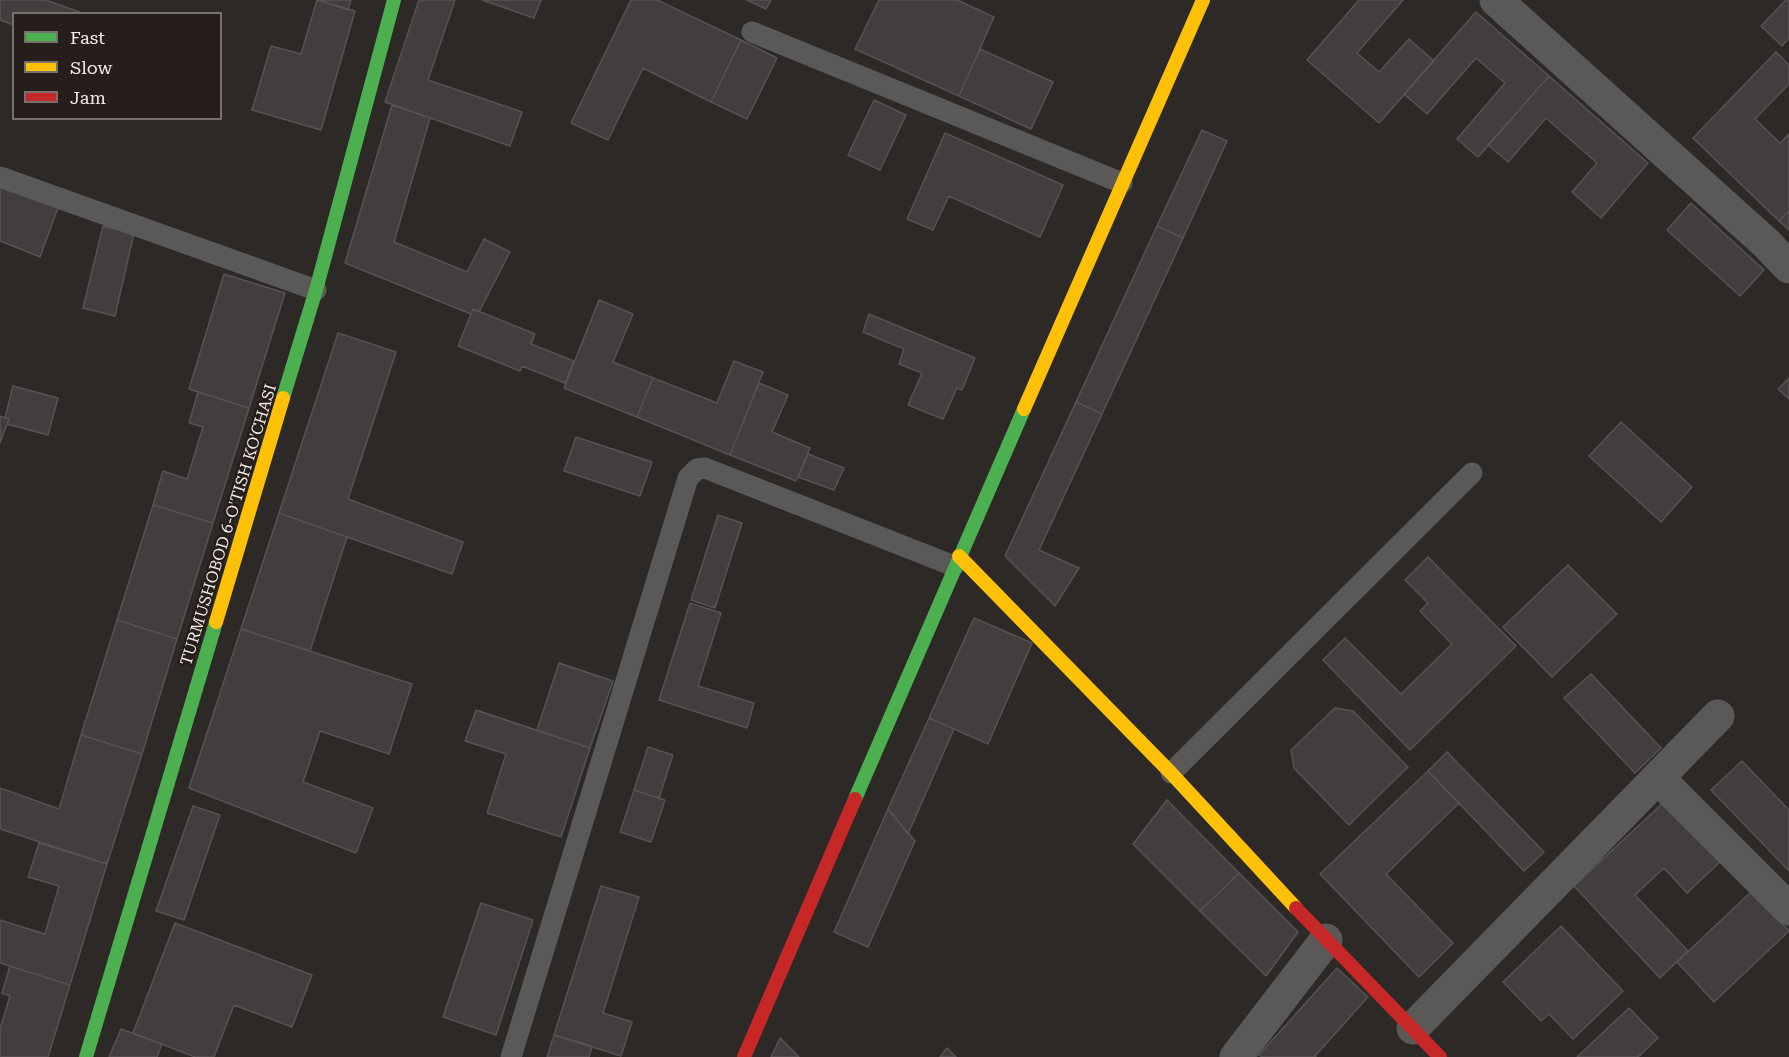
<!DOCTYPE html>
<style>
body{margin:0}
#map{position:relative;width:1789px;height:1057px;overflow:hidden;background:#2d2927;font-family:"Roboto Serif",serif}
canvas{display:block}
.legend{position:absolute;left:12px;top:12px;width:210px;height:108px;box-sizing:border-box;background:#261e1a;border:2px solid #77706d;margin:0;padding:8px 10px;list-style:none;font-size:18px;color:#f1ebe9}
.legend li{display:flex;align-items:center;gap:12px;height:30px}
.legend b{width:30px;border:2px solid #77706d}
</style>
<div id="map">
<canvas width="1789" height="1057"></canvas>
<ul class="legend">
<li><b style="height:8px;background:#4caf50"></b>Fast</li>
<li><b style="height:8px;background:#ffc107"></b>Slow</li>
<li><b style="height:8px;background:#c62828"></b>Jam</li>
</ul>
</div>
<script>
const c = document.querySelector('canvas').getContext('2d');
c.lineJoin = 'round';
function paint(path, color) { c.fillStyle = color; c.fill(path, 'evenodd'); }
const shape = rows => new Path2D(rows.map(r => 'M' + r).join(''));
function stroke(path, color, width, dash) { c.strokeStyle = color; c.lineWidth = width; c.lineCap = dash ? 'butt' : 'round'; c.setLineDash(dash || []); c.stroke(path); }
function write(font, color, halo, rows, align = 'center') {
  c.font = font + ' "Roboto Serif",serif'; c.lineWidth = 5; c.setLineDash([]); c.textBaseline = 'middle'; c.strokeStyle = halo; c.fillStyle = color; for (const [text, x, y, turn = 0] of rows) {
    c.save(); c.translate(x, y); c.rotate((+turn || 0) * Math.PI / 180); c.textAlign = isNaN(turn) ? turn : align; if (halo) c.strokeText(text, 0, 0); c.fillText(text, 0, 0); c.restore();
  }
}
const building = shape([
 [0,0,46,0,85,14,14,14,14,25,0,20,0,0],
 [317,0,355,11,321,130,252,110,271,46,301,54,317,0],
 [319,0,351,0,348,10,319,0],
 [419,0,455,0,428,80,522,112,510,146,385,102,419,0],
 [482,0,541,0,534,18,482,0],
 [631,0,657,0,741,40,711,102,643,68,608,140,571,123,631,0],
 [747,0,771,0,766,9,747,0],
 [879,0,957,0,994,17,959,96,855,49,879,0],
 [1359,0,1403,0,1357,53,1379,72,1409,39,1434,61,1379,123,1307,60,1359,0],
 [1786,0,1789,0,1789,38,1782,46,1761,26,1786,0],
 [1476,12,1549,76,1478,157,1457,139,1505,83,1476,58,1427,114,1404,94,1476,12],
 [741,40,777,58,747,119,711,102,741,40],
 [980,49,1053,82,1031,129,959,96,980,49],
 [1776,52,1789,65,1789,84,1755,119,1780,143,1789,134,1789,211,1779,221,1693,138,1776,52],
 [1549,76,1648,163,1601,218,1572,192,1597,163,1546,118,1508,162,1488,145,1549,76],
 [874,100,906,115,880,170,848,155,874,100],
 [392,105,430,118,394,242,467,272,484,239,510,252,479,312,473,309,471,314,345,263,392,105],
 [1202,130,1227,141,1183,238,1157,226,1202,130],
 [945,133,1063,185,1040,237,949,196,933,230,907,219,945,133],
 [0,183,59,205,40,257,0,241,0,183],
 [1691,203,1764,270,1740,296,1667,230,1691,203],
 [1789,211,1789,230,1779,221,1789,211],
 [103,226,134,233,115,316,83,308,103,226],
 [1157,226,1183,238,1102,414,1076,402,1157,226],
 [224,274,285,293,249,408,189,389,224,274],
 [599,300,633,314,613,362,653,378,637,417,564,388,599,300],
 [473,309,535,334,531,344,574,361,565,383,522,366,520,371,458,346,473,309],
 [869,314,975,358,962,390,957,388,943,419,908,405,922,373,899,364,904,349,863,332,869,314],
 [338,333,396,352,348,499,463,542,452,574,279,513,338,333],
 [734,361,763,372,730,455,637,417,653,378,717,403,734,361],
 [1789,378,1789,399,1778,389,1789,378],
 [759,383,788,395,772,432,810,448,796,481,730,455,759,383],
 [13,386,58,398,48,435,7,424,9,419,5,418,13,386],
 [198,392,249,408,213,523,153,505,163,471,187,479,203,427,189,423,198,392],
 [1076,402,1102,414,1039,550,1079,568,1055,606,1005,556,1076,402],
 [0,416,9,419,0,443,0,416],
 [1621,422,1692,487,1661,522,1589,456,1621,422],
 [576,437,652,462,640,496,564,471,576,437],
 [808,454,844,468,834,490,798,477,808,454],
 [153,505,213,523,177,639,117,620,153,505],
 [279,513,347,537,310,651,241,629,279,513],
 [718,515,742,523,715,608,691,600,718,515],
 [1428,557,1516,646,1410,750,1323,660,1345,638,1401,694,1452,644,1420,611,1428,603,1405,580,1428,557],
 [1568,565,1617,614,1552,677,1503,627,1568,565],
 [690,603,721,613,698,686,754,703,747,728,659,700,690,603],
 [974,618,1032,643,988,744,929,718,974,618],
 [117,620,177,639,142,754,81,735,117,620],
 [241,629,412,684,389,754,320,731,303,782,373,808,356,853,189,788,241,629],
 [559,663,613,681,590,748,537,730,559,663],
 [1591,674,1661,748,1635,773,1564,698,1591,674],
 [1335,708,1353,711,1408,767,1349,825,1294,768,1291,750,1335,708],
 [476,710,590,748,561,837,487,813,506,754,465,741,476,710],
 [929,718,954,729,908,834,888,809,929,718],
 [81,735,142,754,107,864,0,829,0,788,59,809,81,735],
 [648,747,673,755,659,798,634,790,648,747],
 [1447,752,1544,852,1524,871,1428,771,1447,752],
 [1742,761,1789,810,1789,871,1711,790,1742,761],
 [1428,771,1459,803,1386,874,1453,943,1419,977,1320,874,1428,771],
 [634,790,665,800,651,842,620,832,634,790],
 [1167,800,1239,873,1200,911,1133,844,1167,800],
 [1666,800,1722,860,1687,893,1664,868,1635,895,1688,951,1660,978,1574,886,1666,800],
 [193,806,220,815,184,920,156,911,193,806],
 [888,809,915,841,868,947,834,932,888,809],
 [39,843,107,864,70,985,0,963,0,920,45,934,59,886,28,877,39,843],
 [1239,873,1298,932,1266,976,1200,911,1239,873],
 [601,886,639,897,603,1013,632,1022,621,1056,554,1035,601,886],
 [1752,891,1789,931,1714,1002,1677,962,1752,891],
 [481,903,533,920,496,1035,443,1017,481,903],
 [175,923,312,975,292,1027,234,1005,214,1057,195,1057,133,1033,175,923],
 [1561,926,1623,991,1573,1039,1549,1014,1541,1021,1503,982,1561,926],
 [10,966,70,985,48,1057,0,1057,0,1029,10,996,2,993,10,966],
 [1337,968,1368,997,1315,1056,1316,1057,1262,1057,1259,1055,1337,968],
 [1629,1008,1658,1038,1638,1057,1577,1057,1629,1008],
 [121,1029,162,1044,157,1057,109,1057,121,1029],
 [554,1035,592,1046,589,1057,547,1057,554,1035],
 [780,1038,799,1057,771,1057,780,1038],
 [947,1048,956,1057,940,1057,947,1048]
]);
const lane = shape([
 [752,32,1122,183],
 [0,177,316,290],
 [1171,773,1472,473],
 [511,1057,688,478,697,469,705,468,954,566]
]);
const street = shape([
 [1496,0,1767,244,1789,267],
 [1658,778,1789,909],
 [1413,1028,1718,716],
 [1236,1057,1326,940]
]);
const fast = shape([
 [283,398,316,290,394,0],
 [855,799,1024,409],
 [86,1057,216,622]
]);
const slow = shape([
 [1024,409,1203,0],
 [959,556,1171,773,1296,908],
 [216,622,283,398]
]);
const jam = shape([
 [1296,908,1440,1057],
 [744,1057,855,799]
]);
const streetNames = [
 ["TURMUSHOBOD 6-O'TISH KO'CHASI",229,525,-73]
];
paint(building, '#413e3d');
stroke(building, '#575352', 1.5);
stroke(lane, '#5b5958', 21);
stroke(street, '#5b5958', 33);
stroke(fast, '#4caf50', 14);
stroke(slow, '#ffc107', 14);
stroke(jam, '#c62828', 14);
write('16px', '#f1ebe9', '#261e1a', streetNames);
</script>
